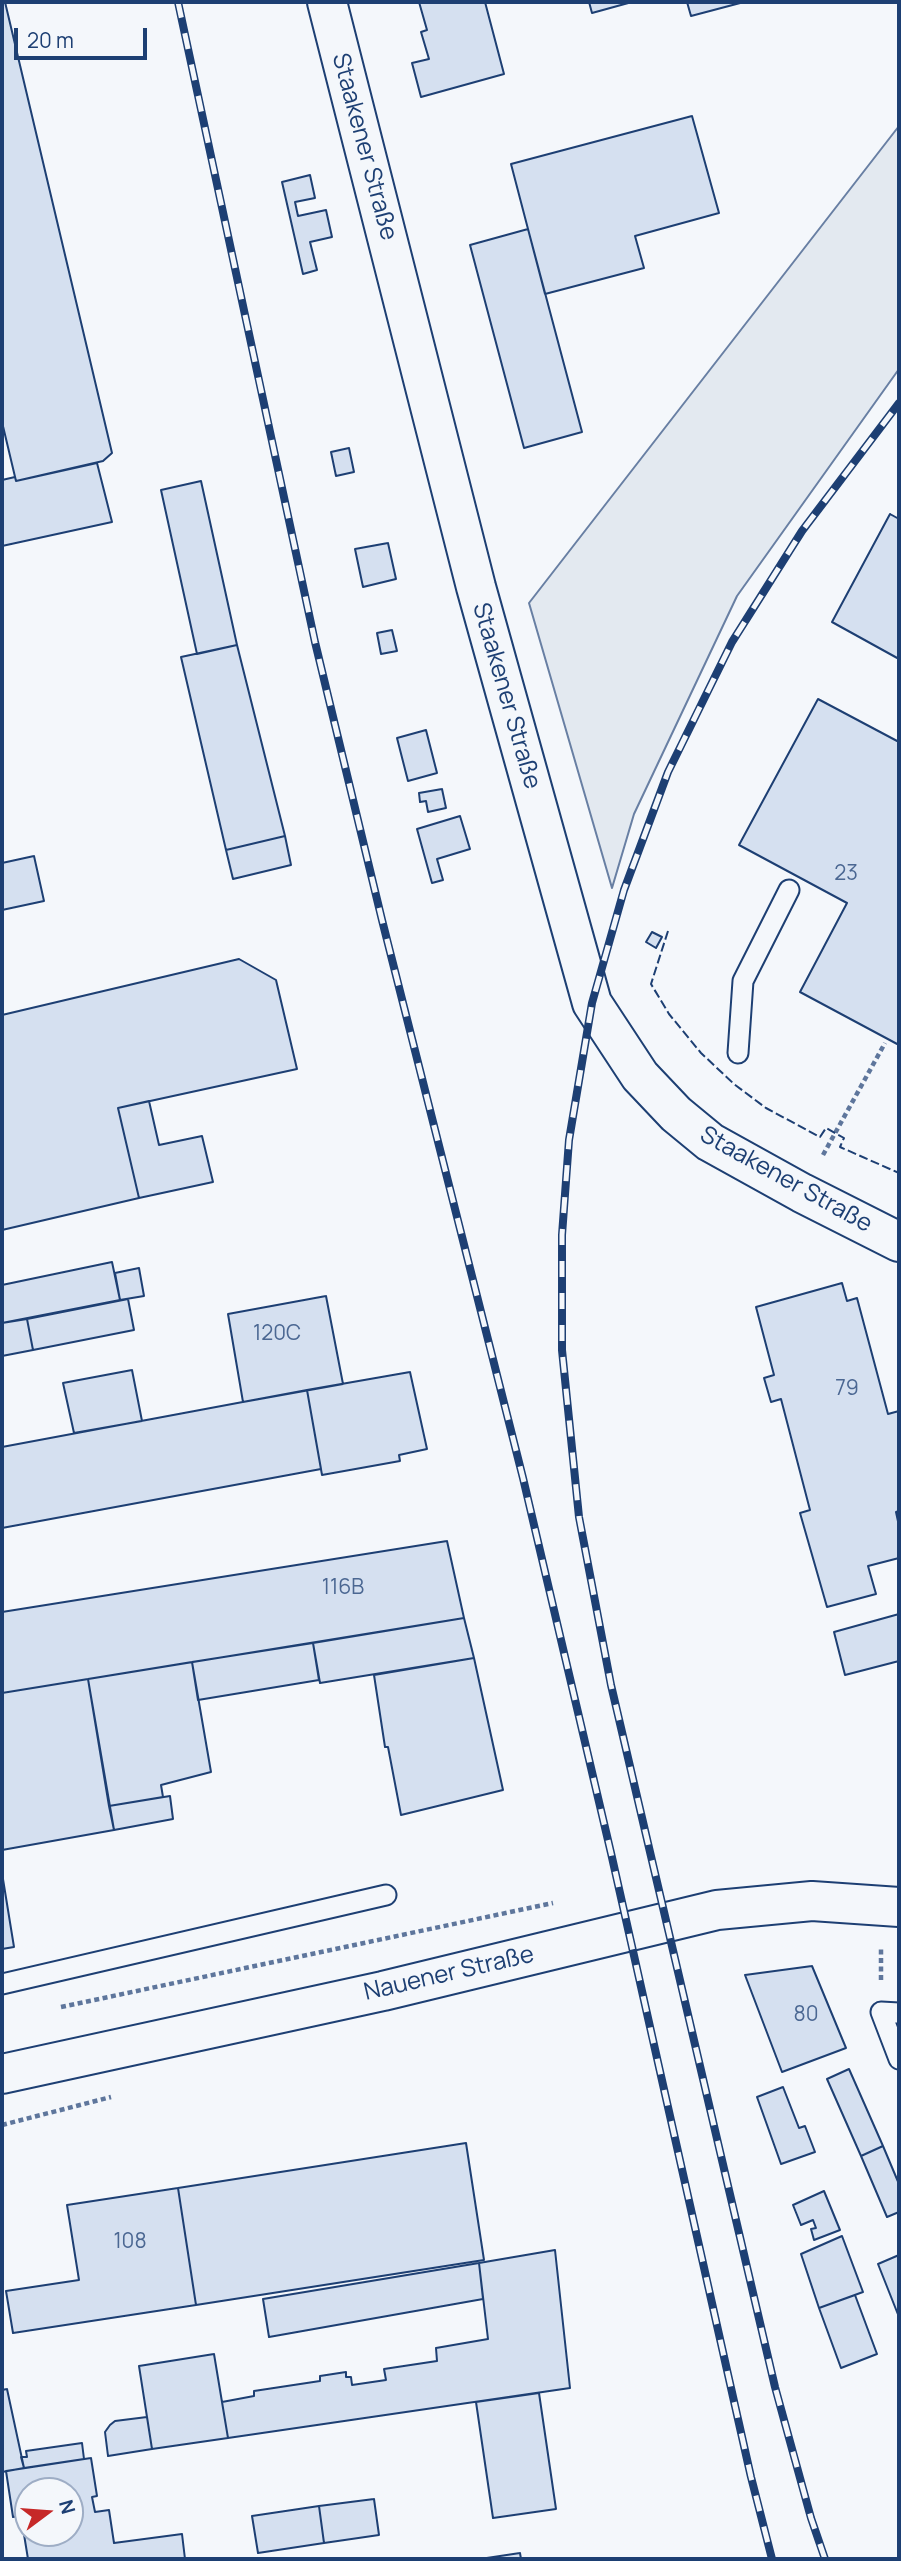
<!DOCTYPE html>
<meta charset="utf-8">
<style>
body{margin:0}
#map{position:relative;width:901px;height:2561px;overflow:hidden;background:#f4f7fb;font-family:Manrope,sans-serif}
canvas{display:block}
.frame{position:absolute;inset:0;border:4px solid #1d3f73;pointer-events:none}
.north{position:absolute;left:14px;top:2477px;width:70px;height:70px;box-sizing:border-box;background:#f4f7fb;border:2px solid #9eadc5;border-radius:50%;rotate:74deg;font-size:19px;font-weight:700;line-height:28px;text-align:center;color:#1d3f73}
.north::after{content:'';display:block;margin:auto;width:24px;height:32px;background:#c62828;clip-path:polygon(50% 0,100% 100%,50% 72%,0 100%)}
.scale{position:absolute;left:14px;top:28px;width:133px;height:32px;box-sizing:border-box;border:4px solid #1d3f73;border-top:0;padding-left:9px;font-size:21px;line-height:24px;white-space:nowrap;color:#1d3f73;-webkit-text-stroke:5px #f4f7fb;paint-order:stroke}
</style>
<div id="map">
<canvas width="901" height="2561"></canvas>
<div class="frame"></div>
<div class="north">N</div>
<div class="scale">20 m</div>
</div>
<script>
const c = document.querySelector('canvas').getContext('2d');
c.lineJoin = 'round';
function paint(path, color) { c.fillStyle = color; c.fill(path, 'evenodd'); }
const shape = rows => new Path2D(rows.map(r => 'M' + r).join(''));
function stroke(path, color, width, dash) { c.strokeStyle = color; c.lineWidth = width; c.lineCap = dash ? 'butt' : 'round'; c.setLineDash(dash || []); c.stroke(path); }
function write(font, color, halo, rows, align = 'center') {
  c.font = font + ' Manrope,sans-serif'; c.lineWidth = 5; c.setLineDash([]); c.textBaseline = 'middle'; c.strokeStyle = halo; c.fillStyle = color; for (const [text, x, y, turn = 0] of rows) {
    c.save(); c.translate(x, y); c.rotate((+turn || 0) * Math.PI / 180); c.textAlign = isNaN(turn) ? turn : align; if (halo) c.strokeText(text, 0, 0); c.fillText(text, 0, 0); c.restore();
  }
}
const green = shape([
 [899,126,899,369,737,596,634,814,612,888,529,603,899,126]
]);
const building = shape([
 [2,2,5,2,112,453,103,461,16,481,2,422,2,2],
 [419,2,485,2,504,74,421,97,412,63,429,59,421,32,427,30,419,2],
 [589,2,632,2,592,13,589,2],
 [687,2,744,2,691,16,687,2],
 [692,116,719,213,635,236,644,268,545,294,511,164,692,116],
 [310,175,315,198,295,202,298,216,326,210,332,237,310,242,317,270,303,274,282,182,310,175],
 [528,229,582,432,524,448,470,245,528,229],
 [349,448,354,472,336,476,331,452,349,448],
 [97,463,112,522,2,546,2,480,15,477,16,481,97,463],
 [201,481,237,645,197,654,161,490,201,481],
 [890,514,899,519,899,659,832,622,890,514],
 [388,543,396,579,363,587,355,549,388,543],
 [392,630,397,651,381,654,377,633,392,630],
 [237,645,285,836,226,850,181,657,237,645],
 [818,699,899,742,899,1045,800,992,847,903,739,845,818,699],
 [426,730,437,773,408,781,397,738,426,730],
 [442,789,446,808,428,812,426,801,420,802,419,793,442,789],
 [460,816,470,849,437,859,443,880,432,883,417,829,460,816],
 [285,836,291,865,233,879,226,850,285,836],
 [34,856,44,901,2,910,2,863,34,856],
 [652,932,662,937,656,948,646,942,652,932],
 [239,959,276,980,297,1069,118,1108,139,1198,2,1230,2,1015,239,959],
 [149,1101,159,1145,202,1136,213,1182,139,1198,118,1108,149,1101],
 [112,1262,120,1300,2,1323,2,1285,112,1262],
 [139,1268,144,1296,120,1300,115,1273,139,1268],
 [842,1283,847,1301,857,1298,888,1414,899,1411,899,1511,896,1512,899,1526,899,1558,868,1566,876,1594,827,1607,800,1513,810,1510,781,1399,771,1402,764,1378,774,1375,756,1307,842,1283],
 [326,1296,343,1384,243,1402,228,1314,326,1296],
 [128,1299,134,1330,33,1350,27,1319,128,1299],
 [27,1319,33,1350,2,1356,2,1323,27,1319],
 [132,1370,142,1421,74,1433,63,1383,132,1370],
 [410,1372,427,1449,399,1455,400,1461,322,1475,307,1390,410,1372],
 [307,1390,321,1469,2,1528,2,1447,307,1390],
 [447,1541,464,1618,2,1693,2,1612,447,1541],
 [899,1614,899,1661,845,1675,834,1632,899,1614],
 [464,1618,474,1658,320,1683,313,1643,464,1618],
 [313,1643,319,1680,198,1700,192,1662,313,1643],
 [474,1658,503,1790,401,1815,388,1747,385,1747,374,1675,474,1658],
 [192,1662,211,1772,161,1785,163,1797,109,1806,88,1679,192,1662],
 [88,1679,114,1830,2,1850,2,1693,88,1679],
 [170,1796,173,1819,114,1830,109,1806,170,1796],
 [2,1873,14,1947,2,1949,2,1873],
 [812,1966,846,2048,782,2072,745,1975,812,1966],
 [849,2069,883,2146,861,2156,827,2079,849,2069],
 [783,2087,799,2128,805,2126,815,2152,781,2164,757,2097,783,2087],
 [466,2143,484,2260,196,2305,178,2188,466,2143],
 [883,2146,899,2184,899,2212,887,2217,861,2156,883,2146],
 [178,2188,196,2305,13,2333,6,2291,79,2280,67,2205,178,2188],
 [824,2191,840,2230,814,2240,811,2229,816,2228,813,2220,801,2225,793,2205,824,2191],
 [842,2236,863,2292,819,2308,801,2254,842,2236],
 [555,2250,570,2388,228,2438,222,2402,254,2396,254,2391,320,2381,320,2376,346,2372,346,2377,351,2377,352,2385,386,2380,384,2369,437,2361,436,2348,488,2339,479,2263,555,2250],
 [899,2255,899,2317,878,2264,899,2255],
 [479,2263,483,2299,269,2337,263,2299,479,2263],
 [855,2295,877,2354,841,2368,819,2308,855,2295],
 [214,2354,228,2438,152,2449,139,2366,214,2354],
 [7,2389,24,2468,2,2472,2,2390,7,2389],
 [539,2393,556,2509,493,2518,476,2402,539,2393],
 [147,2417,152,2449,108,2456,105,2432,110,2425,115,2421,147,2417],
 [82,2443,84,2459,24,2468,21,2457,27,2457,26,2451,82,2443],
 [91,2458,97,2496,92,2497,95,2512,109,2510,114,2543,182,2534,185,2559,28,2559,21,2516,13,2517,6,2471,91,2458],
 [28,2491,70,2491,70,2533,28,2533,28,2491],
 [374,2499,379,2535,324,2543,319,2506,374,2499],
 [319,2506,324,2543,258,2553,252,2516,319,2506],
 [520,2553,521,2559,480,2559,520,2553]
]);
const path = shape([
 [823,1155,885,1043],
 [881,1980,881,1949],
 [61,2007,553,1903],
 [2,2125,111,2097]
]);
const service = shape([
 [738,1053,743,981,789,890],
 [2,1984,386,1895],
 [899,2013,881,2012,899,2059]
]);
const minor = shape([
 [327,2,476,587,592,1003,640,1076,676,1114,710,1142,802,1193,899,1242]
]);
const tertiary = shape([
 [2,2074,383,1991,717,1910,812,1901,899,1907]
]);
const rail = shape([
 [178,2,315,642,382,920,523,1478,611,1853,751,2477,772,2559],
 [825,2559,811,2518,775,2387,611,1685,579,1517,562,1350,562,1235,569,1140,592,1003,624,890,668,772,732,642,802,531,899,403]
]);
const fence = shape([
 [668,931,651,984,669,1014,701,1053,734,1084,766,1108,820,1137,826,1128,844,1138,840,1147,899,1173]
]);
const numberNames = [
 ["23",846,874],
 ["120C",277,1334],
 ["79",847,1389],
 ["116B",343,1588],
 ["80",806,2015],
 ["108",130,2242]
];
const streetNames = [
 ["Staakener Straße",364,147,75],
 ["Staakener Straße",506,696,74],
 ["Staakener Straße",786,1180,29],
 ["Nauener Straße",449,1974,-13]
];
paint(green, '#e3e9f0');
stroke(green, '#687fa3', 2);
paint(building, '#d5e0f0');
stroke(building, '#1d3f73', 2);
stroke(service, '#1d3f73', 23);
stroke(minor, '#1d3f73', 42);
stroke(tertiary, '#1d3f73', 42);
stroke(path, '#5e769c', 4.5, [5, 3.5]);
stroke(service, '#f4f7fb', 19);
stroke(minor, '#f4f7fb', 38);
stroke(tertiary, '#f4f7fb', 38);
stroke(rail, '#1d3f73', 8);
stroke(rail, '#f4f7fb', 5, [16]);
stroke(fence, '#1d3f73', 2, [9, 3.5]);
write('21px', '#4b6792', null, numberNames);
write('24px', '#1d3f73', '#f4f7fb', streetNames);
</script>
